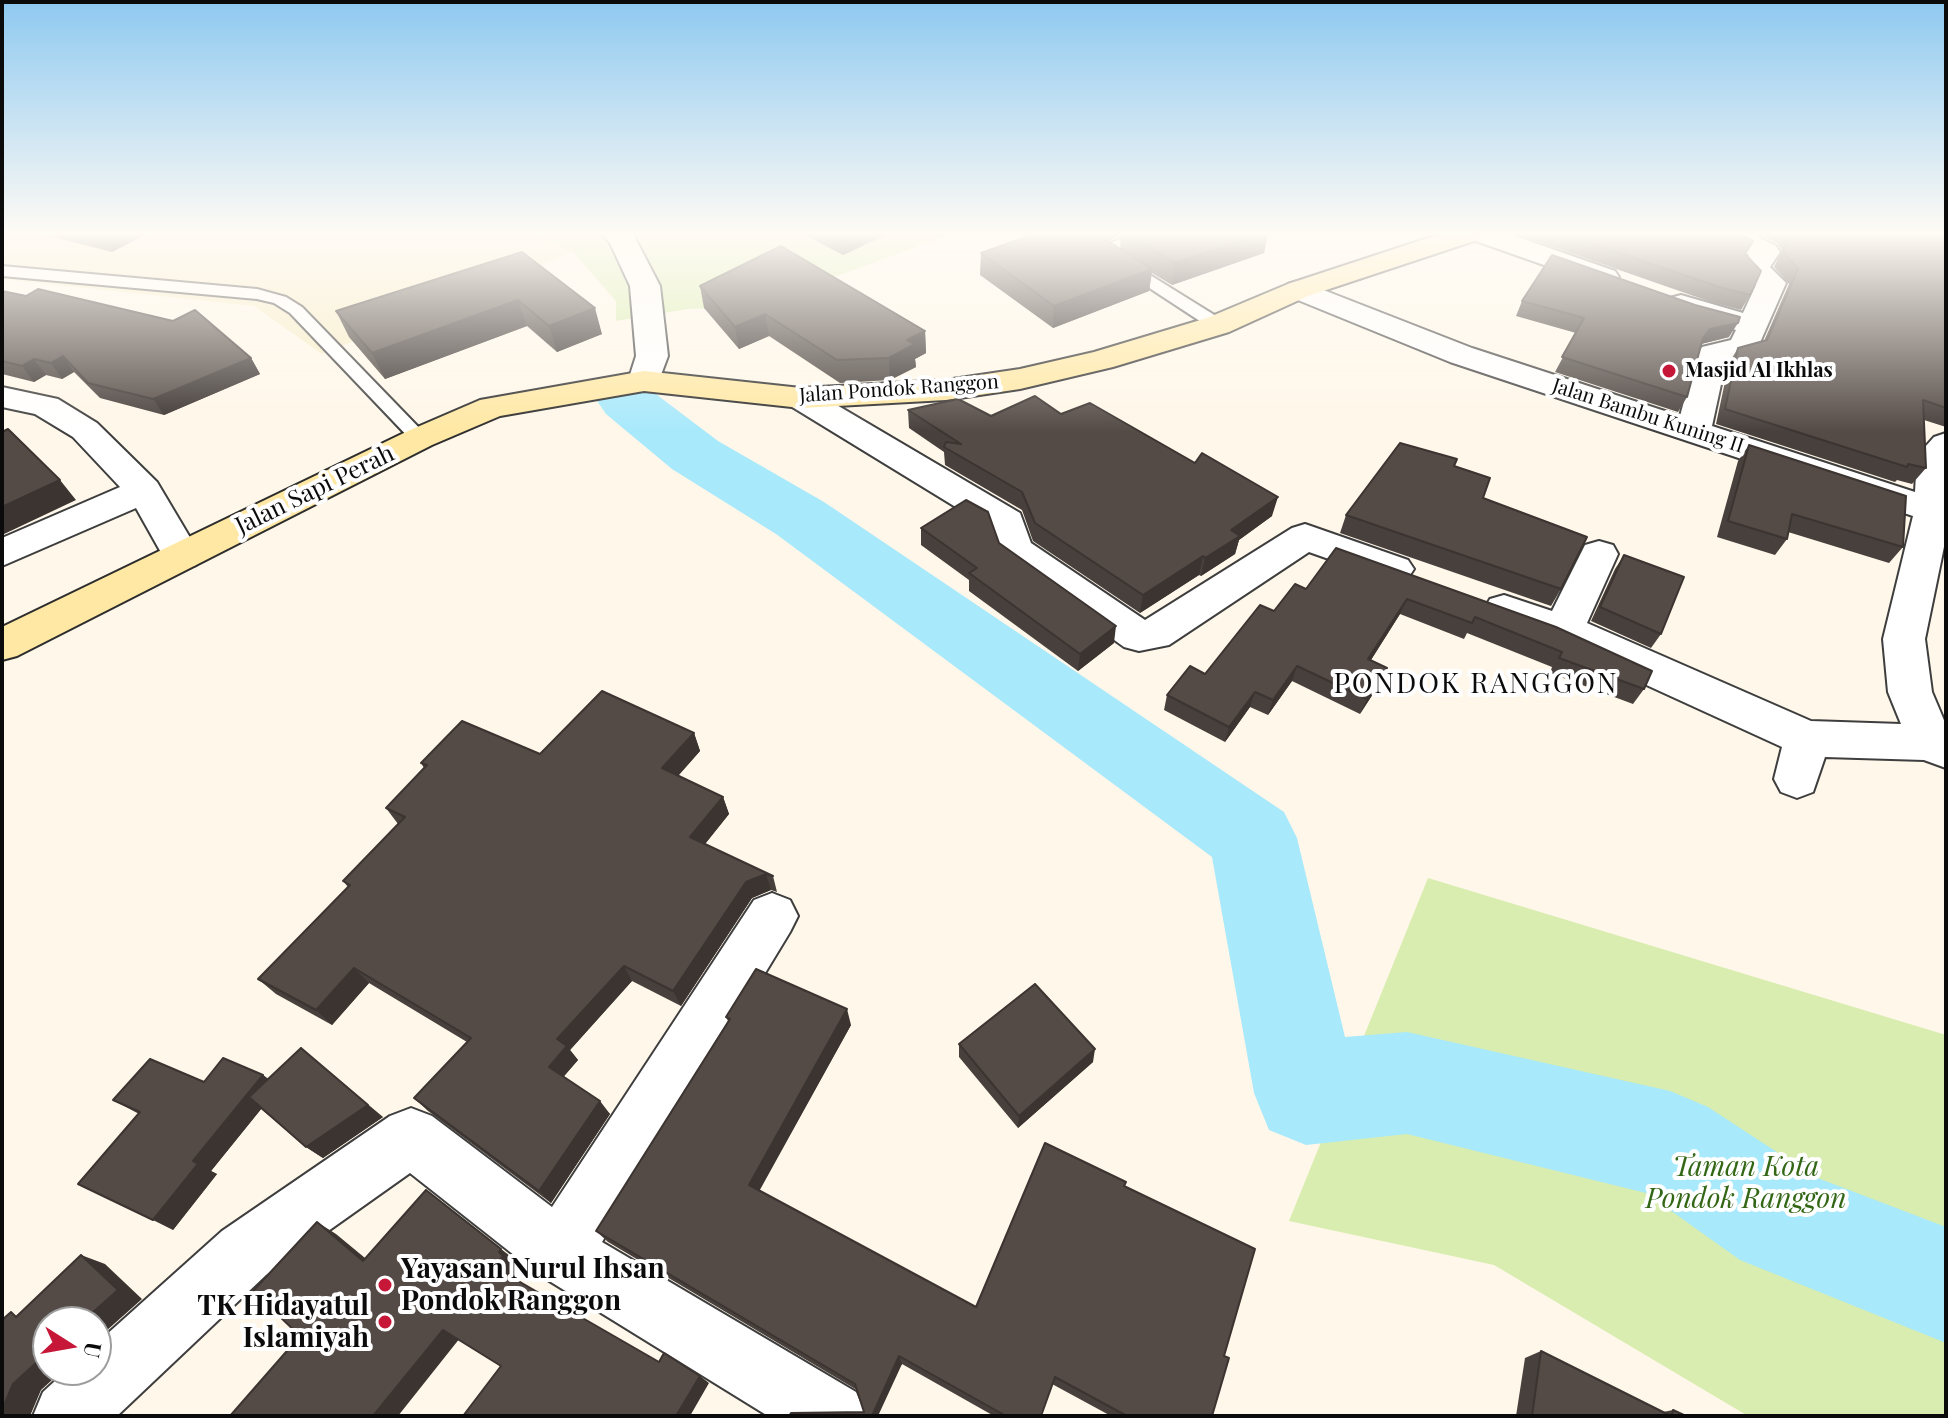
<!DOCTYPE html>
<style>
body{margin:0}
#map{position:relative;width:1948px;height:1418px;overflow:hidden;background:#fff7e9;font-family:"Playfair Display",serif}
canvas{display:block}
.frame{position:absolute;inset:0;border:4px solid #0b0b0b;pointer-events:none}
.north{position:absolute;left:32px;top:1306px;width:80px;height:80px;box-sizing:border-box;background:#fff;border:2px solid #9d9d9d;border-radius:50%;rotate:101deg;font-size:22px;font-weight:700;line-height:32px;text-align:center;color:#0b0b0b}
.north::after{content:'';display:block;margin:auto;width:28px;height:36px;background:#c61739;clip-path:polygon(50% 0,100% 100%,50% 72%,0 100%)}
</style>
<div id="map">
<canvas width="1948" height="1418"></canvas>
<div class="frame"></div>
<div class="north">U</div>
</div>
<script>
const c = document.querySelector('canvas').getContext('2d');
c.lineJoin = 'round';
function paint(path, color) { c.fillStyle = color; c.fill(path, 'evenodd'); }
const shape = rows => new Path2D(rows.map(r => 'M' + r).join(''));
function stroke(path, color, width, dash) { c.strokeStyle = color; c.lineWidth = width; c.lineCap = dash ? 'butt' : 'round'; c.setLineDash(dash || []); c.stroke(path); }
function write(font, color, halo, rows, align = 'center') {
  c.font = font + ' "Playfair Display",serif'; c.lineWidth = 8; c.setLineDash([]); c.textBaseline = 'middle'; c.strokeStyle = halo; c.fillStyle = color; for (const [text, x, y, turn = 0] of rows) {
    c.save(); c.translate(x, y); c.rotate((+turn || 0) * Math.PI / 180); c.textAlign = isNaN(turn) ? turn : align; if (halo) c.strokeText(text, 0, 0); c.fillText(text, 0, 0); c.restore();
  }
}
const farmland = shape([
 [2,234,536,234,573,252,322,354,254,306,2,279]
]);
const green = shape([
 [536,234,952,234,755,306,688,309,616,321,616,301,573,252],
 [1428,878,1946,1035,1946,1416,1748,1416,1494,1265,1289,1221]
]);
const river = shape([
 [627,383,648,388,718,441,824,502,1284,812,1297,838,1345,1037,1407,1032,1670,1091,1708,1107,1815,1177,1946,1227,1946,1343,1740,1260,1646,1193,1407,1134,1306,1145,1269,1130,1254,1093,1212,857,776,534,672,469,606,414,597,401,606,388,627,383]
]);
const lane = shape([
 [1131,234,1151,234,1113,252,1224,321,1226,325,1224,329,1212,329,1093,251,1131,234],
 [2,266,257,289,286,297,302,307,429,438,420,444,413,442,290,313,274,303,257,299,2,276,2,266]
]);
const street = shape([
 [602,234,633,234,660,286,668,356,656,388,644,391,632,388,628,381,636,356,630,286,610,243,602,234],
 [1469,234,1509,234,1615,271,1619,277,1615,283,1605,286,1595,283,1473,240,1469,234],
 [1731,234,1760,234,1758,237,1776,246,1780,252,1770,267,1786,283,1755,354,1726,361,1712,426,1915,492,1917,456,1934,437,1946,433,1946,537,1925,639,1932,692,1946,725,1946,768,1924,760,1825,757,1813,792,1797,798,1781,792,1774,779,1782,747,1548,640,1490,619,1484,609,1490,599,1504,595,1552,611,1585,545,1599,541,1613,545,1618,554,1587,623,1811,721,1901,724,1888,692,1883,639,1913,516,1450,362,1288,296,1283,290,1288,284,1298,281,1308,284,1472,348,1680,416,1697,354,1702,347,1731,340,1736,330,1670,310,1666,304,1670,298,1681,295,1743,313,1756,285,1740,268,1749,255,1734,247,1728,238,1731,234],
 [2,387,58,399,97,423,157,482,201,556,196,565,182,569,168,565,136,508,2,566,2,538,120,487,73,437,35,414,2,407,2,387],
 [801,388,813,391,1020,513,1031,543,1145,620,1292,528,1305,524,1408,560,1414,569,1408,578,1394,582,1309,552,1169,645,1139,651,1124,647,1000,558,990,528,789,405,784,398,789,391,801,388],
 [772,893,790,900,798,916,790,932,602,1242,856,1392,866,1416,768,1416,538,1274,410,1173,266,1275,117,1416,33,1416,43,1392,67,1370,96,1370,96,1344,222,1231,390,1116,411,1108,432,1116,552,1207,754,900,772,893]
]);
const secondary = shape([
 [1440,234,1481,234,1477,240,1308,296,1229,332,1113,367,1020,389,946,400,801,408,644,391,500,416,432,445,17,656,2,660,2,627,408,431,480,400,644,371,801,388,946,380,1020,369,1094,352,1207,318,1288,284,1440,234]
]);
const wall = shape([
 [42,234,146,234,112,252],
 [803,234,883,234,883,236,843,255],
 [1034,234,1268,234,1264,253,1172,285,1152,273,1149,291,1053,328,980,275,981,253],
 [1121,235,1120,249,1108,241],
 [1516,234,1740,234,1746,254,1750,295,1741,310,1711,302],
 [1762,234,1946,234,1946,427,1924,420,1926,468,1912,484,1897,480,1895,482,1716,424,1729,363,1738,348,1764,341,1789,284,1774,267,1782,250,1777,243,1762,236],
 [522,252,602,334,557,352,527,326,385,379,349,337,336,311],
 [700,286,925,331,926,353,915,359,916,367,890,380,840,383,769,336,739,349,704,308],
 [2,291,251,358,260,374,164,415,100,398,74,372,62,379,46,375,34,382,2,374],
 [1522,301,1729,337,1701,344,1687,397,1678,412,1555,372,1576,333,1516,316],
 [908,410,991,416,1061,414,1272,516,1239,540,1235,554,1201,576,1199,575,1140,613,1033,541,1022,510,945,465,944,452,909,428],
 [1749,445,1903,547,1889,563,1788,532,1787,539,1775,555,1717,537,1738,461],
 [1454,466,1483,498,1561,589,1551,606,1340,533,1346,515],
 [921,528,999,543,1114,643,1078,671,969,591,969,580,921,545],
 [1336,548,1644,689,1633,704,1550,673,1552,667,1467,633,1464,639,1400,614,1371,660,1380,683,1360,714,1292,681,1268,715,1250,707,1225,742,1164,710,1167,695,1205,674,1274,611,1306,589],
 [1624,555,1661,634,1651,648,1591,621,1615,569],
 [694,733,700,751,678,776,723,797,729,814,705,844,773,876,777,892,771,890,752,898,681,1006,632,981,570,1050,578,1060,563,1077,610,1114,551,1203,428,1111,414,1098,467,1042,369,983,332,1025,276,994,258,979,348,887,343,881,398,824,386,808,424,768,421,763,540,754],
 [726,1017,851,1025,759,1190,976,1307,1124,1186,1224,1356,1212,1416,1111,1416,1052,1384,1041,1416,994,1416,902,1364,864,1412,857,1390,608,1242,596,1231,728,1021],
 [959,1044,1093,1062,1018,1128,959,1057],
 [263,1075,268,1079,383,1117,323,1158,306,1147,261,1109,211,1171,217,1174,173,1230,139,1114,113,1100,204,1082],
 [1541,1351,1663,1412,1673,1410,1686,1416,1516,1416,1525,1358]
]);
const shadedWall = shape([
 [101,234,146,234,112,252],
 [852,234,883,234,883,236,843,255,841,239],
 [1093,234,1121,234,1092,248],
 [1252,234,1268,234,1264,253,1172,285,1175,263],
 [1152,269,1149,291,1053,328,1054,306],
 [518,300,527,326,385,379,372,353],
 [595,308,602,334,557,352,549,326],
 [765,314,769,336,739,349,735,327],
 [1738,323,1729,337,1701,344,1703,338,1710,329],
 [925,331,926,353,915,359,916,367,890,380,889,358,907,340],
 [63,356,74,372,62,379,51,363],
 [251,358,260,374,164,415,153,399],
 [34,359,46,375,34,382,22,366],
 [60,480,76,500,2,535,2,507],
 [1278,497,1272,516,1239,540,1235,554,1201,576,1205,558,1231,530],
 [1203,556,1199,575,1140,613,1143,595],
 [1407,599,1400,614,1362,674,1368,659],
 [1116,626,1114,643,1078,671,1080,654],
 [1297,666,1292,681,1268,715,1273,700],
 [1387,668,1380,683,1360,714,1367,699],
 [1255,692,1250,707,1225,742,1229,727],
 [694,733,700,751,669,786,662,768],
 [723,797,729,814,697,854,690,837],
 [766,874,771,890,752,898,681,1006,673,991,746,882],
 [624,966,632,981,570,1050,578,1060,560,1081,549,1067,557,1039],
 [354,968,369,983,332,1025,316,1010],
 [847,1009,851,1025,756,1197,749,1185],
 [301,1048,383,1117,323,1158,306,1147],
 [1095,1049,1093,1062,1018,1128,1019,1116],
 [263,1075,279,1087,211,1171,217,1174,173,1230,153,1220,193,1161],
 [600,1101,610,1114,551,1203,539,1191],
 [442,1202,515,1260,513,1263,517,1266,509,1277,494,1267],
 [317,1222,336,1234,382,1272,363,1261],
 [81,1255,105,1264,142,1299,96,1340,96,1322,82,1322],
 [443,1330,460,1338,398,1416,373,1416],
 [899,1356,902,1364,878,1416,872,1416],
 [38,1361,48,1363,48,1370,63,1370,41,1390,30,1416,2,1416,2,1410,13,1384],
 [700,1376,709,1383,690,1416,676,1416]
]);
const building = shape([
 [832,234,852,234,841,239,832,234],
 [1034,234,1097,234,1152,269,1054,306,981,253,1034,234],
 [1127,234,1261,234,1175,263,1127,234],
 [1564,234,1740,234,1753,241,1745,254,1761,271,1750,295,1719,287,1564,234],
 [1790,234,1946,234,1946,408,1923,400,1926,468,1908,464,1907,467,1725,409,1738,348,1767,340,1798,269,1783,252,1791,236,1790,234],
 [781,246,925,331,907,340,915,344,889,358,837,360,765,314,735,327,700,286,781,246],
 [522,252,595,308,549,326,518,300,372,353,336,311,522,252],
 [1552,255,1695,305,1740,317,1738,323,1710,329,1703,338,1687,397,1562,357,1584,318,1522,301,1552,255],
 [38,289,173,321,195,310,251,358,153,399,88,383,63,356,51,363,34,359,22,366,2,361,2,291,26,296,38,289],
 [1035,396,1061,414,1090,403,1195,463,1202,453,1278,497,1231,530,1240,536,1205,558,1203,556,1143,595,1035,523,1022,492,944,447,946,442,961,444,908,410,958,399,991,416,1035,396],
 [8,429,60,480,2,507,2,432,8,429],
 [1400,443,1457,459,1454,466,1490,478,1483,498,1587,537,1561,589,1346,515,1400,443],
 [1749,445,1906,496,1903,547,1792,514,1787,539,1728,521,1749,445],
 [966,500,988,512,999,543,1116,626,1080,654,969,573,977,568,921,528,966,500],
 [1336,548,1556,627,1652,671,1644,689,1559,658,1562,652,1475,617,1472,623,1407,599,1368,659,1387,668,1367,699,1297,666,1273,700,1255,692,1229,727,1167,695,1190,666,1205,674,1260,605,1274,611,1295,584,1306,589,1336,548],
 [1624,555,1684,577,1661,634,1600,607,1624,555],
 [602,691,694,733,662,768,723,797,690,837,773,876,766,874,746,882,673,991,624,966,557,1039,567,1046,549,1067,600,1101,539,1191,414,1098,471,1038,354,968,316,1010,258,979,350,885,343,881,405,817,386,808,427,765,421,763,462,721,540,754,602,691],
 [756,969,847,1009,749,1185,976,1307,1045,1143,1126,1182,1124,1186,1255,1249,1224,1356,1229,1358,1212,1416,1127,1416,1055,1377,1041,1416,1006,1416,899,1356,872,1416,789,1416,791,1413,864,1412,855,1384,596,1231,730,1019,726,1017,756,969],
 [1035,984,1095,1049,1019,1116,959,1044,1035,984],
 [301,1048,368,1105,306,1147,249,1097,301,1048],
 [223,1058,263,1075,193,1161,198,1164,153,1220,78,1184,140,1112,113,1100,150,1059,204,1082,223,1058],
 [426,1190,501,1249,499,1252,503,1256,494,1267,659,1362,664,1353,700,1376,676,1416,463,1416,501,1366,443,1330,373,1416,230,1416,300,1336,253,1291,317,1222,363,1261,426,1190],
 [81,1255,118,1290,82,1322,48,1322,48,1360,38,1361,13,1384,2,1410,2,1320,11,1312,16,1317,81,1255],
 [1541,1351,1671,1416,1532,1416,1541,1351],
 [1673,1410,1686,1416,1672,1416,1673,1410]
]);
const markers = [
 [1669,371,8,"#c61739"],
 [385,1285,8,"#c61739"],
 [385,1322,8,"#c61739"]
];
const farPoinames = [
 ["Masjid Al Ikhlas",1685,371]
];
const farStreetnames = [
 ["Jalan Pondok Ranggon",899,389,-4],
 ["Jalan Bambu Kuning II",1648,416,18]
];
const streetNames = [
 ["Jalan Sapi Perah",315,490,-26]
];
const quarterNames = [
 ["PONDOK RANGGON",1476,684]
];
const nearParknames = [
 ["Taman Kota",1746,1167],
 ["Pondok Ranggon",1746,1199]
];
const nearPoinames = [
 ["Yayasan Nurul Ihsan",401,1269],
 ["Pondok Ranggon",401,1301],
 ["TK Hidayatul",369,1306,"right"],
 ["Islamiyah",369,1338,"right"]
];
paint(farmland, '#f7ecc6');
paint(green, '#d8edaf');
paint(river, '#a8e9fc');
stroke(lane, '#3e3e3e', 4);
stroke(street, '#3e3e3e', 4);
stroke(secondary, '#2d2d2d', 4);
paint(lane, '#fff');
paint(street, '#fff');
paint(secondary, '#ffe8a4');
paint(wall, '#48403c');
paint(shadedWall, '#3b3431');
paint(building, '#544a46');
stroke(building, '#3b3431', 2);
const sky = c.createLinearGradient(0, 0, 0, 432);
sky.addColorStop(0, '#8ec9f0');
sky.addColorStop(0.54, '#fffbf5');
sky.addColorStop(1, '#fffbf500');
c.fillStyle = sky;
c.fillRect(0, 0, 1948, 432);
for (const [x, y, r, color] of markers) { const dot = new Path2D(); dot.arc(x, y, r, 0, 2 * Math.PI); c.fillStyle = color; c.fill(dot); stroke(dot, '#fff', 3); }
write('bold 20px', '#0b0b0b', '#fff', farPoinames, 'left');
write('20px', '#0b0b0b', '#fff', farStreetnames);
write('24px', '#0b0b0b', '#fff', streetNames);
c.letterSpacing = '2px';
write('28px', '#0b0b0b', '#fff', quarterNames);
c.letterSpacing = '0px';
write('italic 28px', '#336716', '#fff', nearParknames);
write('bold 28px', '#0b0b0b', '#fff', nearPoinames, 'left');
</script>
